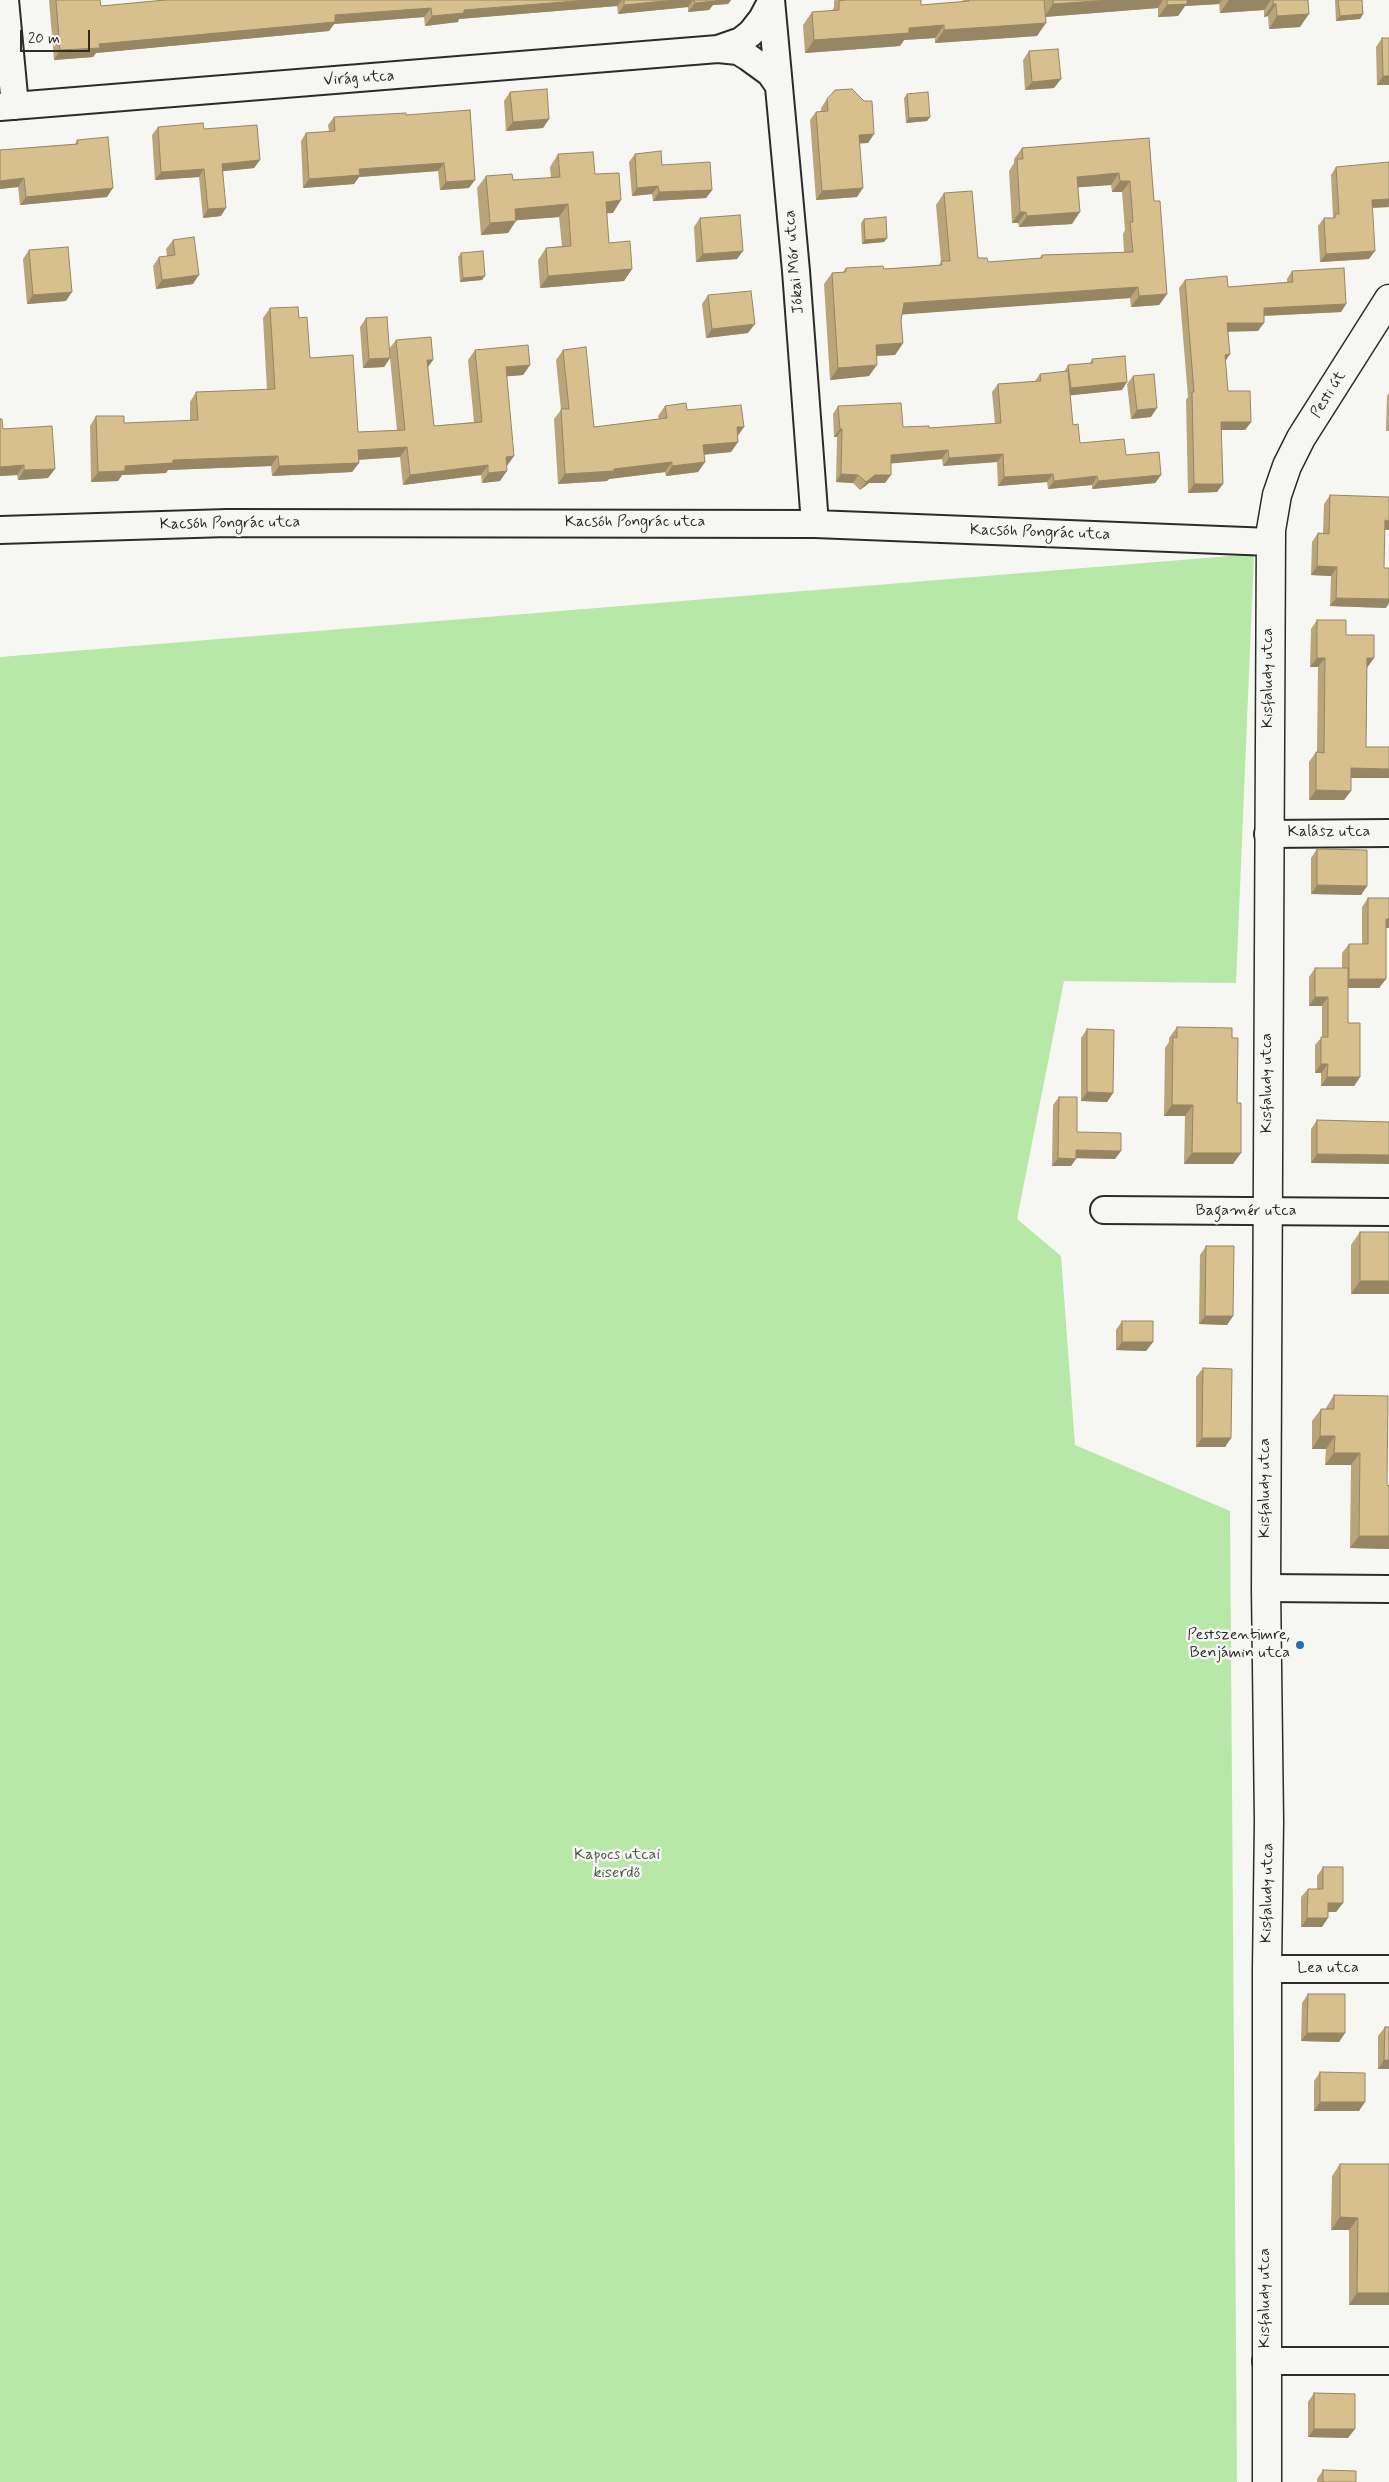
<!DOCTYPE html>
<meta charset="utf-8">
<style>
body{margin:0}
#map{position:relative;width:1389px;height:2482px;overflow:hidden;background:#f6f6f2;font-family:Mynerve,sans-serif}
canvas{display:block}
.scale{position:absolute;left:20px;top:30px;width:70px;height:22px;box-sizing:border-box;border:2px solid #2b2b2b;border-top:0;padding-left:6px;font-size:15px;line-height:18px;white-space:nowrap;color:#2b2b2b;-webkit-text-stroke:4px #f6f6f2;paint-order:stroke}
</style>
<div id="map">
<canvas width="1389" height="2482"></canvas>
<div class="scale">20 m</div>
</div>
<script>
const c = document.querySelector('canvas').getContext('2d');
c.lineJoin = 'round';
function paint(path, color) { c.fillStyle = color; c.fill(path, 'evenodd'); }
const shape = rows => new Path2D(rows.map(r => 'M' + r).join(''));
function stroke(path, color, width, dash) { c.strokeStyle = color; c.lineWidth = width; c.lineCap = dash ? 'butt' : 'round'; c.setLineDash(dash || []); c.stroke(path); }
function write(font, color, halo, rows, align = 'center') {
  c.font = font + ' Mynerve,sans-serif'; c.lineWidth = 5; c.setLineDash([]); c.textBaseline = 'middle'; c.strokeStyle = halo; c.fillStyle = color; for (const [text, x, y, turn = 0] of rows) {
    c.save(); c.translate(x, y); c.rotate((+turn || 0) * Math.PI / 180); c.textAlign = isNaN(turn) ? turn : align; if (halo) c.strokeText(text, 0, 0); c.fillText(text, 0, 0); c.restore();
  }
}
const green = shape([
 [1254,554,1236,983,1064,981,1017,1219,1061,1256,1075,1445,1230,1511,1237,2482,0,2482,0,657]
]);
const street = shape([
 [5,0,15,106],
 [771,0,796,271,815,524],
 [718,49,738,51,748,57,770,73,779,86],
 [0,107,718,49,741,41,751,33,762,19,771,2],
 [0,530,227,523,815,524,1271,542],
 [1268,834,1389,833],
 [1104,1210,1389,1212],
 [1266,1588,1389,1589],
 [1267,1969,1389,1969],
 [1266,2361,1389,2361]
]);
const secondary = shape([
 [1267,2482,1267,1969,1269,1822,1266,1588,1271,530,1277,495,1287,466,1301,438,1389,299]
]);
const wall = shape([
 [49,0,100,0,101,6,159,1,160,0,731,0,728,4,713,5,709,10,688,12,688,7,618,14,617,6,459,19,458,22,425,26,424,17,334,24,329,31,96,53,93,57,54,60],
 [835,0,921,0,921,5,962,2,963,0,1308,0,1300,27,1269,29,1268,16,1264,17,1264,10,1220,13,1219,4,1185,6,1178,16,1158,17,1158,8,1045,17,1037,36,935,43,935,38,904,40,900,46,805,53,803,25,812,12,832,11,834,7,834,1],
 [1335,0,1362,0,1363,14,1360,19,1336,21],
 [1382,38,1389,85,1377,85,1376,47],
 [1029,51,1061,79,1054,88,1025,90,1023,60],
 [510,92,549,119,543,128,506,131,504,101],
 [907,94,930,117,927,121,906,123,904,98],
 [827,99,874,134,868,143,859,143,857,197,816,200,810,120,816,112,821,111,821,108],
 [406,115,469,188,440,190,438,171,359,177,354,184,303,188,301,141,306,133,329,132,328,125,334,117],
 [158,127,204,129,260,160,254,168,223,171,221,216,203,218,199,177,155,180,152,135],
 [1149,138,1154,201,1167,294,1159,305,1131,307,1130,298,902,314,901,320,903,343,895,355,877,356,869,376,830,380,824,284,832,273,843,272,846,268,884,269,939,265,941,262,936,205,944,193,978,258,988,262,1039,259,1042,255,1124,252,1123,234,1125,230,1122,192,1112,192,1111,185,1078,187,1072,224,1019,227,1018,223,1012,223,1009,171,1014,163,1014,159,1022,148],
 [77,140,107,197,20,205,18,187,0,189,0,150,75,144],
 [558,154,595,174,613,213,606,213,609,243,632,269,624,281,540,288,538,260,546,248,562,246,559,217,516,220,508,233,481,235,477,188,486,176,513,180,551,178,550,167],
 [635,154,662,165,712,190,706,198,653,201,652,194,632,196,629,162],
 [1336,167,1389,207,1372,208,1369,259,1320,262,1318,226,1324,218,1333,218,1331,175],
 [700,218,737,259,696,262,694,227],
 [864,219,887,238,884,242,862,244,861,223],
 [173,240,193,284,156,289,153,266,159,257,167,256,166,249],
 [29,250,66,301,27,304,23,259],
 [461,253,482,280,460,282,458,257],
 [1292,271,1346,304,1341,312,1264,316,1258,331,1228,331,1230,354,1225,361,1228,391,1251,422,1245,430,1222,430,1217,492,1188,493,1186,400,1188,397,1179,288,1185,280,1228,287,1287,282,1287,279],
 [708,295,748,333,706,338,702,304],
 [270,308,299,318,310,358,358,432,397,430,390,358,384,367,363,368,360,327,366,318,389,349,396,340,428,367,434,426,474,422,468,360,475,350,530,365,523,375,507,376,507,466,500,481,482,483,481,475,403,485,400,457,359,460,359,463,352,472,272,476,271,466,168,470,166,473,122,475,118,481,91,482,90,426,96,416,124,423,190,421,190,402,196,392,267,390,263,318],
 [563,350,594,427,659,419,658,416,665,406,687,410,738,436,738,442,731,452,704,455,705,462,698,472,666,476,665,472,609,479,607,481,558,484,554,419,561,410,556,360],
 [1092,359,1127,382,1122,390,1070,395,1073,425,1080,443,1126,455,1161,475,1155,483,1092,489,1092,485,1048,489,1047,482,998,486,997,462,943,466,942,459,891,463,885,483,869,483,860,490,853,483,836,482,837,437,834,437,833,414,838,406,903,427,929,428,995,424,992,392,998,384,1035,381,1040,374,1064,372,1068,365,1090,363],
 [1133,376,1151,417,1131,419,1127,384],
 [1389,393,1389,431,1386,431,1387,396],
 [0,419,3,429,48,478,18,480,17,475,0,476],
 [1330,495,1389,530,1384,529,1384,568,1386,608,1330,606,1331,576,1311,575,1312,542,1318,533,1323,533,1324,504],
 [1317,620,1346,635,1367,668,1366,747,1389,778,1351,778,1351,791,1344,800,1309,800,1309,762,1316,752,1317,752,1318,667,1310,667,1311,629],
 [1317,849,1367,886,1361,895,1311,894,1311,858],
 [1368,898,1389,898,1389,928,1386,928,1386,979,1379,988,1348,988,1348,1023,1360,1077,1354,1086,1321,1086,1321,1073,1315,1073,1315,1045,1322,1037,1322,1006,1309,1006,1309,977,1315,968,1342,968,1342,953,1349,944,1362,944,1362,907],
 [1177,1027,1232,1038,1237,1103,1233,1164,1184,1164,1185,1116,1164,1116,1165,1048,1169,1042,1169,1038],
 [1087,1029,1113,1093,1107,1102,1081,1101,1081,1038],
 [1059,1097,1077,1132,1115,1159,1076,1158,1071,1166,1052,1166,1053,1105],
 [1317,1120,1389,1122,1311,1163,1311,1129],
 [1360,1232,1389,1294,1351,1294,1351,1245],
 [1206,1246,1233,1316,1227,1325,1199,1324,1200,1255],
 [1122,1321,1153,1342,1146,1351,1116,1350,1116,1330],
 [1203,1368,1231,1438,1225,1447,1196,1447,1196,1377],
 [1334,1395,1387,1485,1389,1486,1389,1549,1350,1548,1351,1465,1325,1465,1326,1449,1312,1449,1312,1421,1321,1409,1326,1409,1326,1408],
 [1323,1867,1343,1903,1336,1912,1328,1912,1322,1927,1301,1927,1301,1897,1308,1889,1317,1889,1317,1876],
 [1308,1994,1345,2033,1339,2042,1301,2041,1302,2003],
 [1385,2027,1389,2069,1378,2069,1378,2036],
 [1320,2072,1359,2111,1314,2111,1314,2081],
 [1340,2164,1389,2305,1349,2305,1349,2230,1331,2230,1332,2176],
 [1314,2393,1348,2438,1308,2437,1308,2402],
 [1323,2470,1356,2482,1317,2482,1317,2479]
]);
const shadedWall = shape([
 [588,0,622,0,617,6,459,19,458,22,425,26,432,16,464,10],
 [675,0,693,0,688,7,618,14,624,5],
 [713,0,731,0,728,4,713,5,709,10,688,12,695,3],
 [1110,0,1163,0,1158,8,1044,17,1053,4],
 [1182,0,1222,0,1219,4,1185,6,1178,16,1158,17,1167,5],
 [1229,0,1271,0,1264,10,1220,13],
 [1273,4,1276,4,1268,16,1264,17],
 [431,8,424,17,334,24,329,31,96,53,93,57,54,60,60,50,99,44,335,15],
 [1309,14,1300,27,1269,29,1277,16],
 [1363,14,1360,19,1336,21,1340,16],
 [1046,23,1037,36,935,43,944,30],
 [944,25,935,38,904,40,900,46,805,53,814,40,909,28],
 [1383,76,1389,76,1389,85,1377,85],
 [1061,79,1054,88,1025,90,1032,82],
 [930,117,927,121,906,123,909,118],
 [549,119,543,128,506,131,513,122],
 [874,134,868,143,853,144,859,135],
 [260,160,254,168,216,172,222,164],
 [444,163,438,171,359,177,354,184,303,188,309,179,359,169],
 [204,169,199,177,155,180,161,172],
 [1119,173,1111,185,1069,188,1077,177],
 [24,178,18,187,0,189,0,181],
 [475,180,469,188,440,190,446,182],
 [1120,181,1130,181,1122,192,1112,192],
 [658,186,652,194,632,196,637,188],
 [113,188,107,197,20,205,26,197],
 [863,188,857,197,816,200,822,191],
 [712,190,706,198,653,201,659,192],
 [1389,199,1389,207,1366,208,1372,200],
 [621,200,613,213,597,214,606,202],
 [568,204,559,217,507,221,515,209],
 [226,208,221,216,203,218,208,209],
 [1020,212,1026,212,1018,223,1012,223],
 [1080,212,1072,224,1019,227,1027,216],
 [516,221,508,233,481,235,490,223],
 [887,238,884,242,862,244,865,240],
 [743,251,737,259,696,262,703,254],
 [1375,251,1369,259,1320,262,1326,254],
 [632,269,624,281,540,288,548,276],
 [199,275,193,284,156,289,162,280],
 [485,276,482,280,460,282,463,278],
 [1138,287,1130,298,896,315,904,303],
 [72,292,66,301,27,304,33,295],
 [1167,294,1159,305,1131,307,1139,296],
 [1346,304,1341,312,1258,316,1264,308],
 [1227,323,1264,323,1258,331,1221,332],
 [755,324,748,333,706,338,712,329],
 [903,343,895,355,868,356,876,345],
 [1230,354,1224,363,1225,355],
 [390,358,384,367,363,368,369,359],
 [427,360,433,360,426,370],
 [530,365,523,375,499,377,506,367],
 [877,365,869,376,830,380,838,368],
 [1127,382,1122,390,1065,396,1071,388],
 [1157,408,1151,417,1131,419,1137,410],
 [1221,422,1251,422,1245,430,1216,430],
 [737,427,744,427,737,437],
 [840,429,842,429,837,437,834,437],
 [738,442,731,452,696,455,703,445],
 [407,447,400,457,352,460,358,450],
 [948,450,942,459,886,464,891,455],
 [1003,454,997,462,943,466,949,458],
 [278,456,271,466,168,470,166,473,122,475,118,481,91,482,98,472,125,466,173,460],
 [514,456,507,466,506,457],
 [672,462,665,472,609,479,607,481,558,484,565,474],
 [705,462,698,472,666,476,672,466],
 [359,463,352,472,272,476,279,466],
 [24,465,17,475,0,476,0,467],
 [488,465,481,475,403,485,410,475],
 [55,469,48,478,18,480,24,470],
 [507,471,500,481,482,483,488,473],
 [841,474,858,475,853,483,836,482],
 [1053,474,1047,482,998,486,1004,477],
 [875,475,891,475,885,483,869,483,860,490,866,482],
 [1161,475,1155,483,1092,489,1098,481],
 [1097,476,1092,485,1048,489,1054,481],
 [1194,484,1223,484,1217,492,1188,493],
 [1385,520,1389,521,1389,530,1378,529],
 [1317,566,1337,567,1331,576,1311,575],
 [1336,598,1389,599,1389,603,1386,608,1330,606],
 [1317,658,1325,658,1318,667,1310,667],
 [1367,658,1374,658,1367,668],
 [1351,768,1389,769,1389,778,1345,778],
 [1316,790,1351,791,1344,800,1309,800],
 [1317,885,1367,886,1361,895,1311,894],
 [1386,919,1389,919,1389,928,1380,928],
 [1349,979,1386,979,1379,988,1342,988],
 [1315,997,1328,997,1322,1006,1309,1006],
 [1321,1064,1328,1064,1321,1073,1315,1073],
 [1327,1077,1360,1077,1354,1086,1321,1086],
 [1087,1092,1113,1093,1107,1102,1081,1101],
 [1172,1105,1193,1105,1185,1116,1164,1116],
 [1076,1150,1121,1151,1115,1159,1071,1158],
 [1192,1153,1241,1153,1233,1164,1184,1164],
 [1317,1154,1389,1155,1389,1164,1311,1163],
 [1058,1158,1076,1159,1071,1166,1052,1166],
 [1360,1281,1389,1281,1389,1294,1351,1294],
 [1205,1316,1233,1316,1227,1325,1199,1324],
 [1122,1342,1153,1342,1146,1351,1116,1350],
 [1320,1436,1335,1436,1326,1449,1312,1449],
 [1202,1438,1231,1438,1225,1447,1196,1447],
 [1334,1453,1360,1453,1351,1465,1325,1465],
 [1359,1536,1389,1536,1389,1549,1350,1548],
 [1328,1903,1343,1903,1336,1912,1322,1912],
 [1307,1918,1328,1918,1322,1927,1301,1927],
 [1307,2033,1345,2033,1339,2042,1301,2041],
 [1384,2060,1389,2060,1389,2069,1378,2069],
 [1320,2102,1365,2102,1359,2111,1314,2111],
 [1340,2217,1358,2218,1349,2230,1331,2230],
 [1357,2293,1389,2293,1389,2305,1349,2305],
 [1314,2429,1355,2429,1348,2438,1308,2437]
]);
const building = shape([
 [56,0,100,0,101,6,165,0,588,0,464,10,464,13,432,16,431,8,335,15,335,22,99,44,100,48,60,50,56,0],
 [624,0,675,0,624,5,624,0],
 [694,0,716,0,716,1,695,3,694,0],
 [844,0,921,0,921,5,969,1,969,0,1044,0,1046,23,944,30,944,25,909,28,909,33,814,40,812,12,839,10,839,1,844,0],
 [1053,0,1110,0,1053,4,1053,0],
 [1167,0,1187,0,1187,4,1167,5,1167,0],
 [1273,0,1308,0,1309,14,1277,16,1276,4,1273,4,1273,0],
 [1338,0,1362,0,1363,14,1340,16,1338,0],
 [1382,38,1389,38,1389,76,1383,76,1382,38],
 [1058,49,1061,79,1032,82,1029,51,1058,49],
 [547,89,549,119,513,122,510,92,547,89],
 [852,89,864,101,872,101,874,134,859,135,863,188,822,191,816,112,828,111,827,99,835,90,852,89],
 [928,92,930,117,909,118,907,94,928,92],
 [470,110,475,180,446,182,444,163,359,169,360,175,309,179,306,133,335,131,334,117,406,113,406,115,470,110],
 [203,123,204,129,257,125,260,160,222,164,226,208,208,209,204,169,161,172,158,127,203,123],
 [108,137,113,188,26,197,24,178,0,181,0,150,78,144,77,140,108,137],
 [1149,138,1154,201,1160,201,1167,294,1139,296,1138,287,904,303,901,320,903,343,876,345,877,365,838,368,832,273,846,272,846,268,883,266,884,269,915,267,942,265,941,261,950,261,944,193,972,191,978,258,987,258,988,262,1042,258,1042,255,1133,252,1130,222,1133,222,1130,181,1120,181,1119,173,1077,177,1080,212,1027,216,1026,212,1020,212,1017,159,1023,159,1022,148,1149,138],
 [661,151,662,165,710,162,712,190,659,192,658,186,637,188,635,154,661,151],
 [593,152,595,174,619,173,621,200,606,202,609,243,630,241,632,269,548,276,546,248,571,246,568,204,515,209,516,221,490,223,486,176,512,174,513,180,560,177,558,154,593,152],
 [1389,162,1389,199,1372,200,1375,251,1326,254,1324,218,1335,218,1335,214,1339,214,1336,167,1389,162],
 [740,215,743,251,703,254,700,218,740,215],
 [886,217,887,238,865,240,864,219,886,217],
 [194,237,199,275,162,280,159,257,175,255,173,240,194,237],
 [68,247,72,292,33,295,29,250,68,247],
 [483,251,485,276,463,278,461,253,483,251],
 [1344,268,1346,304,1264,308,1264,323,1227,323,1230,354,1225,355,1228,391,1250,391,1251,422,1221,422,1223,484,1194,484,1192,392,1194,392,1185,280,1227,276,1228,287,1293,282,1292,271,1344,268],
 [751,291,755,324,712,329,708,295,751,291],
 [298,307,299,318,307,317,310,358,353,355,358,432,405,430,396,340,431,337,433,360,427,360,434,426,482,422,475,350,528,345,530,365,506,367,514,456,506,457,507,471,488,473,488,465,410,475,407,447,358,450,359,463,279,466,278,456,173,460,173,463,125,466,125,471,98,472,96,416,124,416,124,423,198,420,196,392,275,389,270,308,298,307],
 [387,317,390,358,369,359,366,318,387,317],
 [586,347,594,427,667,418,665,406,686,403,687,410,741,405,744,427,737,427,738,442,703,445,705,462,672,466,672,462,614,469,614,471,565,474,561,409,569,409,563,350,586,347],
 [1125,356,1127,382,1071,388,1068,365,1093,363,1092,359,1125,356],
 [1068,371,1073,425,1078,424,1080,443,1124,439,1126,455,1159,452,1161,475,1098,481,1097,476,1054,481,1053,474,1004,477,1003,454,949,458,948,450,891,455,891,475,875,475,866,482,858,475,841,474,842,429,840,429,838,406,901,403,903,427,929,426,929,428,1001,423,998,384,1041,381,1040,374,1068,371],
 [1154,374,1157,408,1137,410,1133,376,1154,374],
 [0,419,2,419,3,429,52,426,55,469,24,470,24,465,0,467,0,419],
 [1330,495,1389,497,1389,521,1385,520,1384,568,1389,568,1389,599,1336,598,1337,567,1317,566,1318,533,1329,534,1330,495],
 [1317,620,1346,620,1346,635,1374,635,1374,658,1367,658,1366,747,1389,747,1389,769,1351,768,1351,791,1316,790,1316,752,1324,753,1325,658,1317,658,1317,620],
 [1317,849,1367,850,1367,886,1317,885,1317,849],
 [1368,898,1389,898,1389,919,1386,919,1386,979,1349,979,1349,944,1368,944,1368,898],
 [1315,968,1348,968,1348,1023,1360,1023,1360,1077,1327,1077,1328,1064,1321,1064,1321,1037,1328,1037,1328,997,1315,997,1315,968],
 [1177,1027,1232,1028,1232,1038,1238,1038,1237,1103,1241,1103,1241,1153,1192,1153,1193,1105,1172,1105,1173,1037,1177,1038,1177,1027],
 [1087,1029,1114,1030,1113,1093,1087,1092,1087,1029],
 [1059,1097,1077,1097,1077,1132,1121,1133,1121,1151,1076,1150,1076,1159,1058,1158,1059,1097],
 [1317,1120,1389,1122,1389,1155,1317,1154,1317,1120],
 [1360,1232,1389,1232,1389,1281,1360,1281,1360,1232],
 [1206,1246,1234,1246,1233,1316,1205,1316,1206,1246],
 [1122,1321,1153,1321,1153,1342,1122,1342,1122,1321],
 [1203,1368,1232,1369,1231,1438,1202,1438,1203,1368],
 [1334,1395,1388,1396,1387,1485,1389,1486,1389,1536,1359,1536,1360,1453,1334,1453,1335,1436,1320,1436,1321,1409,1334,1409,1334,1395],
 [1323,1867,1343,1867,1343,1903,1328,1903,1328,1918,1307,1918,1308,1889,1323,1889,1323,1867],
 [1308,1994,1345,1994,1345,2033,1307,2033,1308,1994],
 [1385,2027,1389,2027,1389,2060,1384,2060,1385,2027],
 [1320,2072,1365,2073,1365,2102,1320,2102,1320,2072],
 [1340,2164,1389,2164,1389,2293,1357,2293,1358,2218,1340,2217,1340,2164],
 [1314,2393,1355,2394,1355,2429,1314,2429,1314,2393],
 [1323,2470,1356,2471,1356,2482,1323,2482,1323,2470]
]);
const markers = [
 [1300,1645,5,"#1f6fb2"]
];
const streetNames = [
 ["Virág utca",359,79,-4],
 ["Jókai Mór utca",795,262,-95],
 ["Pesti út",1329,395,-58],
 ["Kacsóh Pongrác utca",635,523],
 ["Kacsóh Pongrác utca",230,524,-1],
 ["Kacsóh Pongrác utca",1040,533,2],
 ["Kisfaludy utca",1269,678,-90],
 ["Kalász utca",1329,833],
 ["Kisfaludy utca",1268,1083,-90],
 ["Bagamér utca",1246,1212],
 ["Kisfaludy utca",1266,1488,-90],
 ["Kisfaludy utca",1268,1893,-89],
 ["Lea utca",1328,1969],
 ["Kisfaludy utca",1266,2298,-90]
];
const poiNames = [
 ["Pestszentimre,",1290,1636],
 ["Benjámin utca",1290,1654]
];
const parkNames = [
 ["Kapocs utcai",617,1856],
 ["kiserdő",617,1874]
];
paint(green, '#b7e8a8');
stroke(street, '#2b2b2b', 30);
stroke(secondary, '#2b2b2b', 31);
stroke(street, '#f6f6f2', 26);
stroke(secondary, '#f6f6f2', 28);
paint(wall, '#baa47a');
paint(shadedWall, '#978663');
paint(building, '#d8bf8e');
stroke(building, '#978663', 1);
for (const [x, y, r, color] of markers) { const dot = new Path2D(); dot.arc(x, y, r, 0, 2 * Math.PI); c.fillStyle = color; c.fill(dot); stroke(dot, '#f6f6f2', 2); }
write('16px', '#2b2b2b', '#f6f6f2', streetNames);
write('16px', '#2b2b2b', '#f6f6f2', poiNames, 'right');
write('16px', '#4e5a4a', '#f6f6f2', parkNames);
</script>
